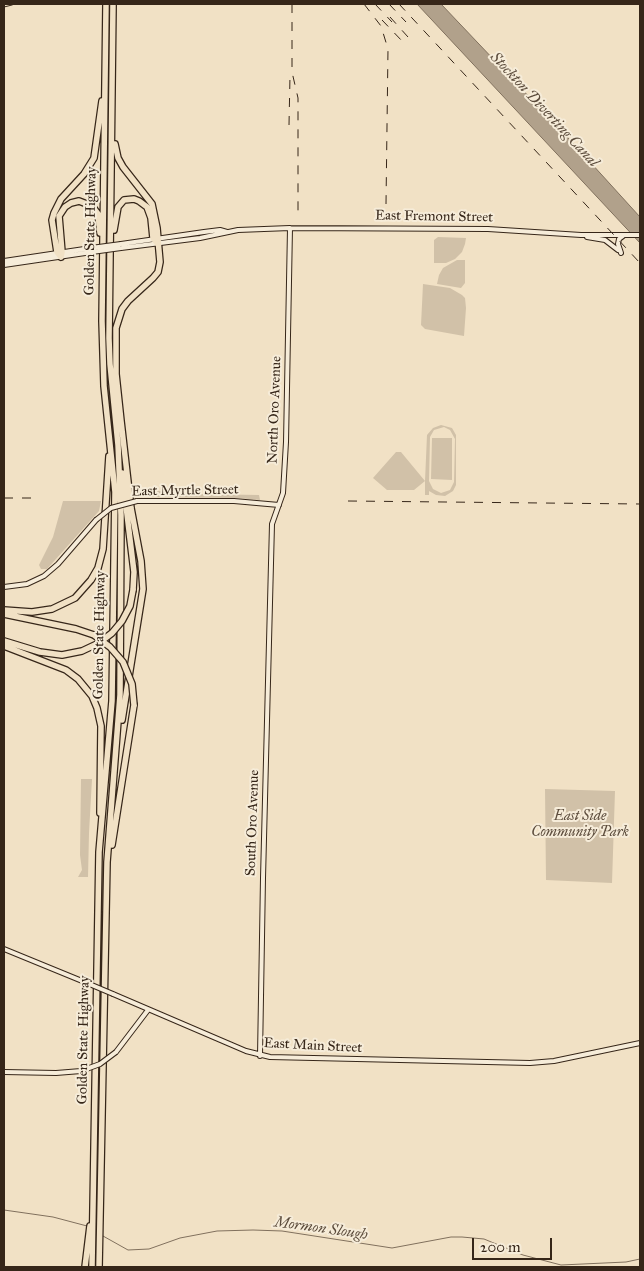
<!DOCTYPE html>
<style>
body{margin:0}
#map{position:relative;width:644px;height:1271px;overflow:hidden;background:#f1e1c5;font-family:"IM FELL Great Primer",serif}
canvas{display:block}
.frame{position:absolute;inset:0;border:5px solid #362619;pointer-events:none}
.scale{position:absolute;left:472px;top:1238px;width:80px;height:22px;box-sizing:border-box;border:2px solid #362619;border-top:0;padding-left:6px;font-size:15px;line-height:18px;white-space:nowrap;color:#362619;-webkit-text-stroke:4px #f6ecd9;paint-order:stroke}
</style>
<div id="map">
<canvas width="644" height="1271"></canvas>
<div class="frame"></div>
<div class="scale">200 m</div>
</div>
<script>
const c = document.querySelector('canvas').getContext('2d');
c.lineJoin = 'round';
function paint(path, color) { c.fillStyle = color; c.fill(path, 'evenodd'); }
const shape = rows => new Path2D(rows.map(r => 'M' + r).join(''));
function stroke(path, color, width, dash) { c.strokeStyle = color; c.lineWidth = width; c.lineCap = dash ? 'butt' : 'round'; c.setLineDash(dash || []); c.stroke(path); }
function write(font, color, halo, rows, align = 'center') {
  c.font = font + ' "IM FELL Great Primer",serif'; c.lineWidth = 4; c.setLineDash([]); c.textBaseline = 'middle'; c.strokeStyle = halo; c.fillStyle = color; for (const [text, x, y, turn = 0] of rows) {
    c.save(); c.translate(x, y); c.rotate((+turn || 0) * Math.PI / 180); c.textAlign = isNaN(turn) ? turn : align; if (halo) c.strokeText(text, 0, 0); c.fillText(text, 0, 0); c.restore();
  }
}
const green = shape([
 [438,237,466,238,465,244,462,252,455,259,446,263,434,263,434,240],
 [457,260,465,260,465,283,461,288,437,284,439,275,443,268],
 [423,284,450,288,462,295,465,298,466,308,464,336,425,329,421,325],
 [441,425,452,428,456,435,456,485,453,491,445,496,436,495,429,491,429,495,425,495,425,481,414,490,387,490,373,478,396,452,401,452,425,481,427,435,433,428],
 [444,427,450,430,455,439,454,482,450,490,441,493,433,489,429,481,430,437,434,430],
 [432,438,452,438,452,480,431,479],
 [134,489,199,494,259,495,260,500,237,498,134,497],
 [63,501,101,501,99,511,47,569,41,569,39,565,53,537],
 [81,779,92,779,89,833,88,877,78,877,82,870,80,855],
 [545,789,615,791,612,883,546,880]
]);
const water = shape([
 [417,4,441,4,571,141,640,217,640,243,417,4]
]);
const stream = shape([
 [4,1210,53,1217,87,1226],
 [103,1236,128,1250,149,1249,180,1238,217,1231,253,1230,282,1231,392,1248,451,1237,462,1237,484,1239,523,1255,561,1265,626,1262,640,1259]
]);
const secondary = shape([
 [587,237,605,240,618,250],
 [121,244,204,232,220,230,227,232],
 [121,248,200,238,238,230,290,228,488,229,581,235,640,235],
 [621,253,618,244,619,239,623,236],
 [4,261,91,248],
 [4,265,92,252],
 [137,501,234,501,279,505],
 [4,587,27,584,44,576,58,564,96,520],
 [4,949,87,983],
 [113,994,246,1051,270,1057,530,1063,554,1061,640,1043],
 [116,1052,148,1010],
 [260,1056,263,878,272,524,283,493,286,442,290,228],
 [4,1072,56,1073,81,1071]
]);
const highway = shape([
 [115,144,118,158,123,167,152,204,157,228,160,262,158,272,153,278,128,301,122,309,116,328,116,374,121,421,131,508,141,561,143,589,122,720],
 [114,230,118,207,124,200,134,199,139,201,147,207,151,218,153,238,157,243],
 [61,257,57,252,52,220,54,213,61,199,84,174,94,158,102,101],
 [61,257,62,252,59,216,65,207,71,203,79,201,92,206,98,214,100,233],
 [122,473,134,572,133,590],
 [4,610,32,612,52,609,75,598,91,580,98,568,103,549,109,456],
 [4,614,76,629,94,635],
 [4,641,40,652,62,655,82,651,99,643],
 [4,646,66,670,78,679,92,696,97,708,101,726,100,813],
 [112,845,134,705],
 [85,1267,90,1226],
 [92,1267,99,852,112,701,115,492,104,386,102,321,106,4],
 [99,1267,107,862,120,695,121,515,118,445,110,364,109,338,113,4]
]);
const rail = shape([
 [292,4,292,72,298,98,298,218],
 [364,4,381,26,388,49,386,204],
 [375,4,392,22],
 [389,4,406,22],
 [399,4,640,263],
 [4,7,16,4],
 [390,17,408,37],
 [382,20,403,42],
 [289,125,290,76],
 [4,498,36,498],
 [348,501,640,504]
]);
const secondaryBridge = shape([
 [91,248,121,244],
 [92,252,121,248],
 [96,520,111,508,137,501],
 [87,983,113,994],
 [81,1071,100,1064,116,1052]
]);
const highwayBridge = shape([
 [94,635,110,647,123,662,132,684,134,705],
 [99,643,112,633,122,621,130,606,133,590]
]);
const streetNames = [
 ["East Fremont Street",434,217,1],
 ["Golden State Highway",91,231,-89],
 ["North Oro Avenue",275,410,-88],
 ["East Myrtle Street",185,491,-1],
 ["Golden State Highway",100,635,-89],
 ["South Oro Avenue",253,823,-88],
 ["Golden State Highway",84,1040,-89],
 ["East Main Street",313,1046,3]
];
const parkNames = [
 ["East Side",580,817],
 ["Community Park",580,833]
];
const waterNames = [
 ["Stockton Diverting Canal",544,110,47],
 ["Mormon Slough",321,1229,8]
];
paint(green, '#d1c1a8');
paint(water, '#b1a18b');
stroke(water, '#80705d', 1);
stroke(stream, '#80705d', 1);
stroke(secondary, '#362619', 6);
stroke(highway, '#362619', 8);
stroke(secondary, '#f6ecd9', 4);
stroke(highway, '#f1e1c5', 5.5);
stroke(rail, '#362619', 1, [9, 9]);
stroke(secondaryBridge, '#362619', 6, []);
stroke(highwayBridge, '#362619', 8, []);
stroke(secondaryBridge, '#f6ecd9', 4);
stroke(highwayBridge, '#f1e1c5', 5.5);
write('14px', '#362619', '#f6ecd9', streetNames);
write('italic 14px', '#5d4d3d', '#f6ecd9', parkNames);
write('italic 15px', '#5b4b3b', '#f6ecd9', waterNames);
</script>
